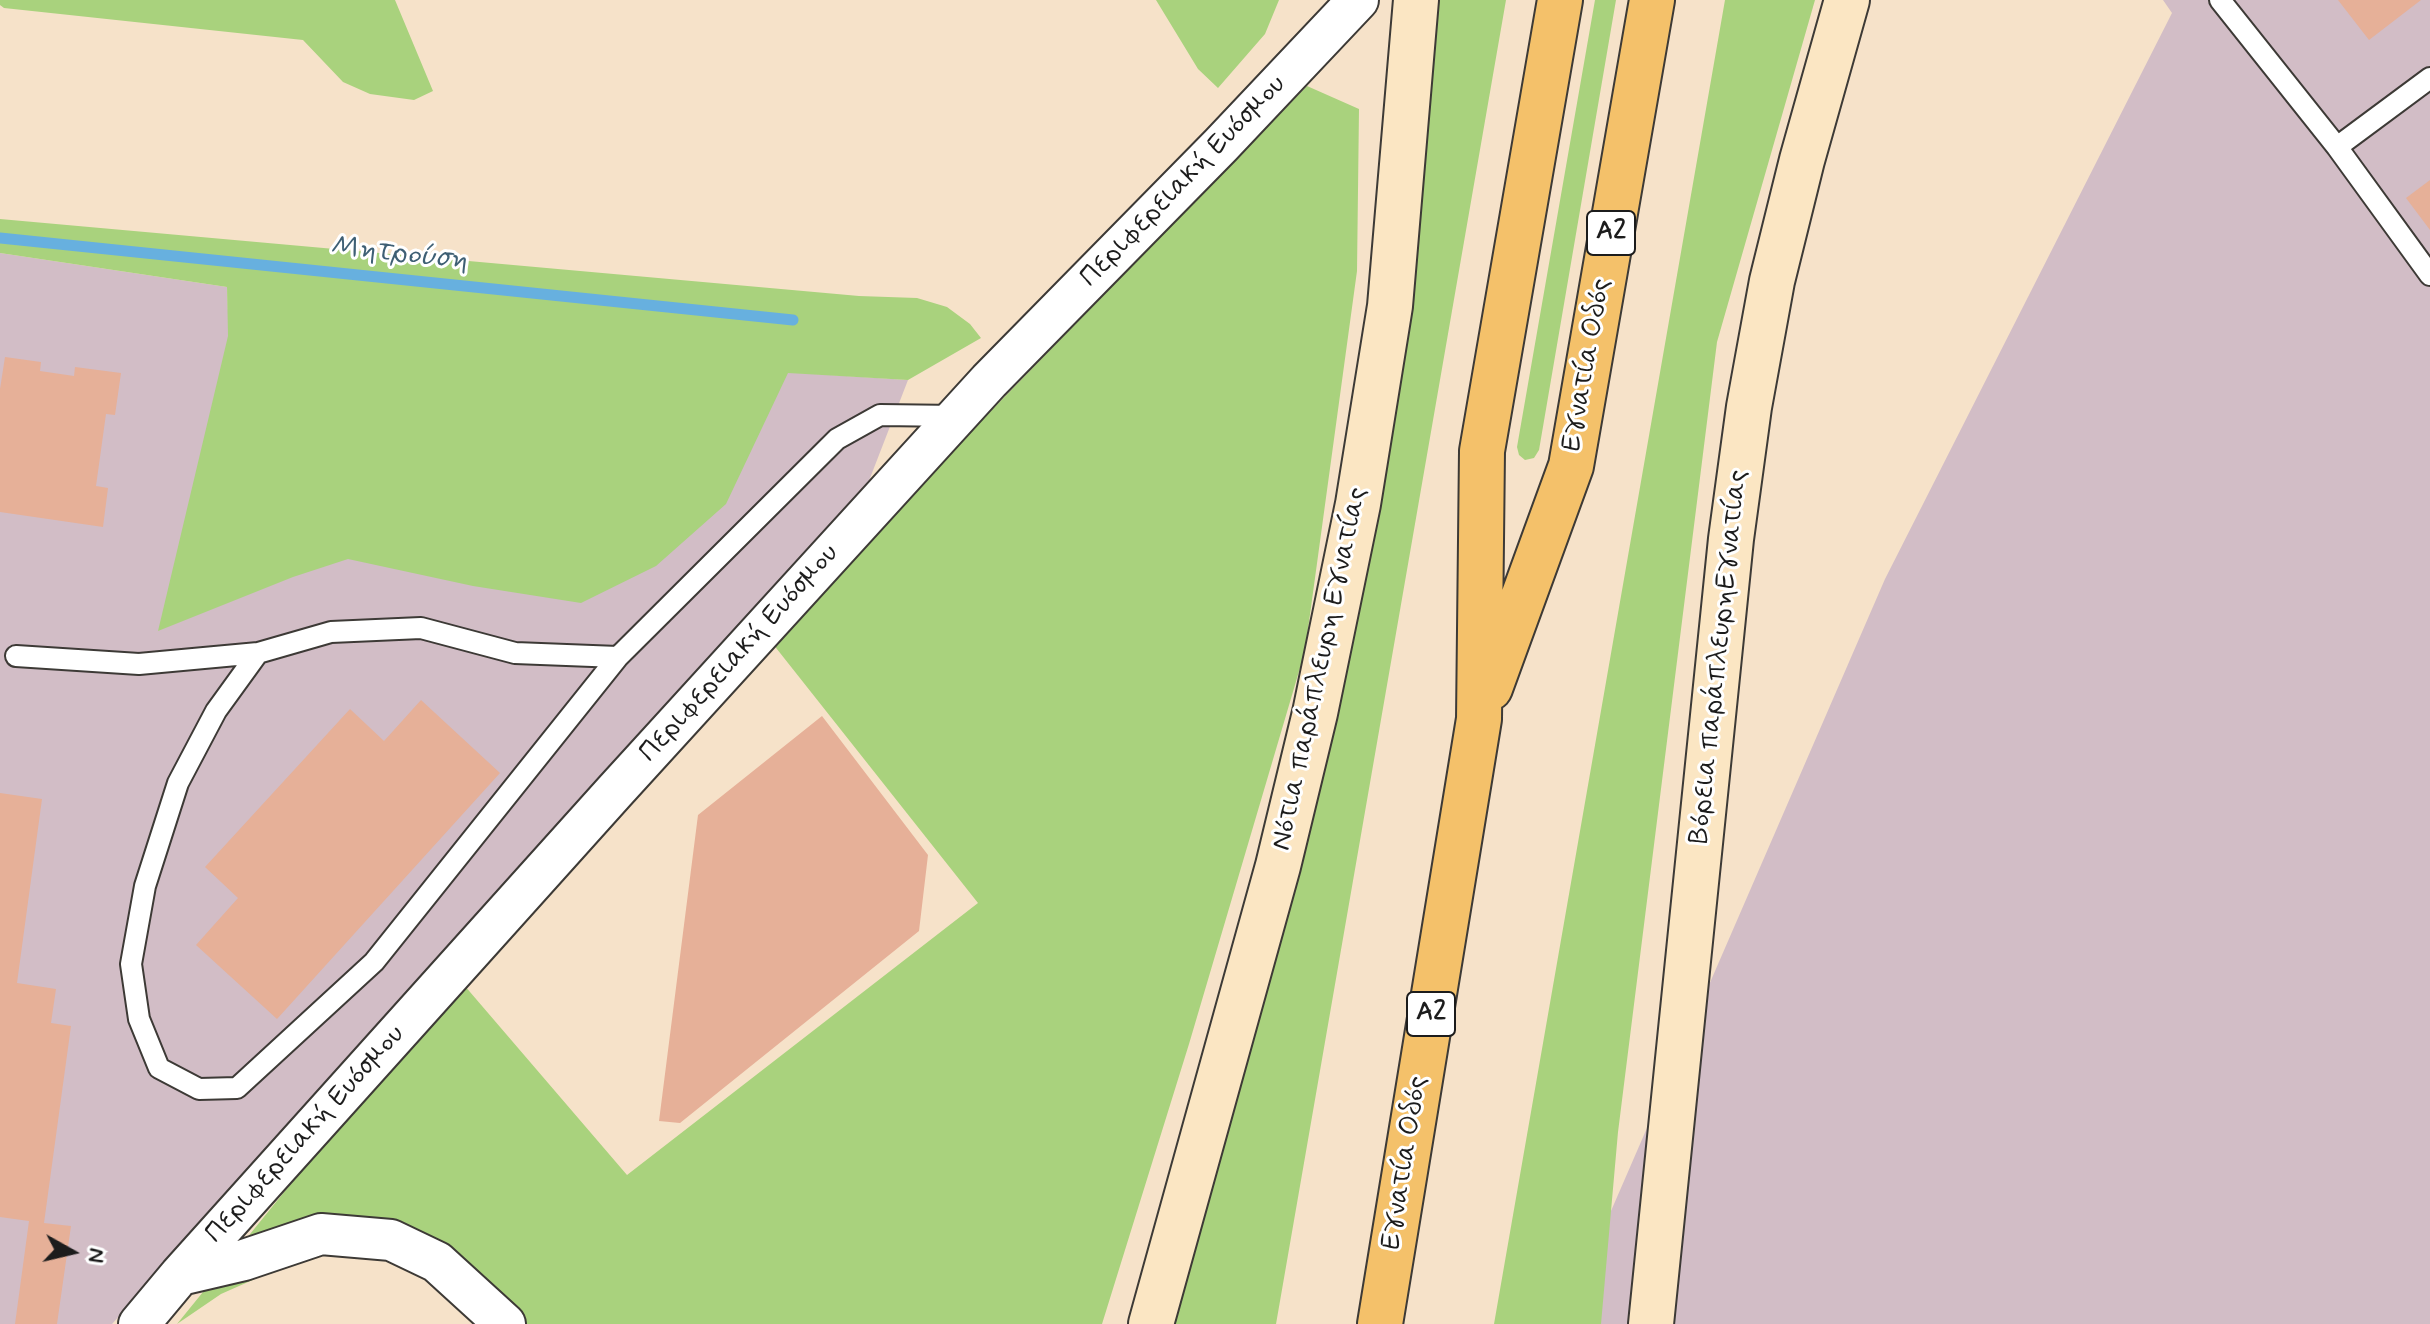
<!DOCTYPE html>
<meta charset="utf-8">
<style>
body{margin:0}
#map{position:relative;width:2430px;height:1324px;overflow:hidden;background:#f6e2c9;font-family:Mynerve,sans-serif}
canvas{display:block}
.north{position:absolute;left:32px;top:1212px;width:80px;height:80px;-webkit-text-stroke:6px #fff;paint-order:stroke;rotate:98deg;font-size:22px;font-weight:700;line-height:32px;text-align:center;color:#1c1c1c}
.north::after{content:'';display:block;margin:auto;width:28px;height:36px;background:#1c1c1c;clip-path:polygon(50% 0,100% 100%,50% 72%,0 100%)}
</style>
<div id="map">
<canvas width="2430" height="1324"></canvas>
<div class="north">N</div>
</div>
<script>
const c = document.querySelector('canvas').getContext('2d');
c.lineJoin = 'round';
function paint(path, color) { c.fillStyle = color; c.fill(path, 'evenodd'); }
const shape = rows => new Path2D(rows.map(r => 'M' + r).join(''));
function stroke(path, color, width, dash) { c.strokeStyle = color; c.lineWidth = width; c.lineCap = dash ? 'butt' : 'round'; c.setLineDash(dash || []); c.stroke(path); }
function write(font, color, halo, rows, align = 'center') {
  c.font = font + ' Mynerve,sans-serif'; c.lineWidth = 6; c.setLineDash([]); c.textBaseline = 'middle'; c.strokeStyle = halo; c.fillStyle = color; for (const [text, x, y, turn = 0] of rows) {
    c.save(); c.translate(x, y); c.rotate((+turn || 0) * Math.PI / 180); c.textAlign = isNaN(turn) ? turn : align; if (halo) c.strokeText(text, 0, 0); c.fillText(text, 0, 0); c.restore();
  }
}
const industrial = shape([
 [2163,0,2430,0,2430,1324,1562,1324,1885,579,2172,13],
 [0,253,227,287,229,336,908,380,860,504,112,1324,0,1324]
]);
const green = shape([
 [0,0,395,0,433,91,414,100,370,94,343,82,303,40,4,8,0,5],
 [1156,0,1279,0,1265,34,1218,88,1198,69],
 [1428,0,1506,0,1276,1324,1139,1324,1397,389],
 [1595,0,1616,0,1539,450,1534,458,1525,460,1519,455,1517,447],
 [1725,0,1815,0,1717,342,1618,1132,1601,1324,1494,1324],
 [1307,86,1359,109,1357,271,1305,651,1189,1044,1102,1324,492,1324,462,1293,375,1250,336,1248,291,1263,221,1294,177,1324,458,978,627,1175,978,903,769,639],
 [0,219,859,296,917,298,947,307,970,324,981,338,908,380,788,373,726,504,656,566,581,603,473,586,348,559,293,577,158,631,228,336,227,287,0,253]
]);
const stream = shape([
 [0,238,793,320]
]);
const building = shape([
 [2338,0,2421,0,2369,40],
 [2430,180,2430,230,2406,198],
 [5,357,41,362,40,371,74,376,75,367,121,373,115,415,106,414,96,486,108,488,103,527,0,512,0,389],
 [421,700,500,773,277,1019,196,945,238,898,205,867,350,709,384,741],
 [822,716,928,855,919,931,680,1123,659,1121,698,815],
 [0,793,42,799,17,983,56,989,51,1023,71,1026,44,1223,71,1226,57,1324,15,1324,29,1221,0,1217]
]);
const lane = shape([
 [2220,0,2337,147,2430,275],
 [2337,147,2430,78],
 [258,653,216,711,178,783,145,886,131,964,139,1019,159,1068,199,1089,237,1088,374,962,618,657,837,439,880,415,958,416],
 [16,656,139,664,258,653,331,632,421,628,515,653,618,657]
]);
const street = shape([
 [180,1275,244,1260,321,1234,391,1240,437,1262,505,1324],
 [139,1324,180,1275,615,791,989,381,1221,145,1358,0]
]);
const secondary = shape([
 [1151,1324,1278,866,1315,713,1358,504,1390,306,1416,0],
 [1651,1324,1731,539,1749,407,1772,281,1802,160,1847,0]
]);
const highway = shape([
 [1490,688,1571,466,1652,0],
 [1380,1324,1479,719,1482,451,1560,0]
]);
const shields = [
 [1611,233,48],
 [1431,1014,48]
];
const shieldNames = [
 ["Α2",1611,233],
 ["Α2",1431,1014]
];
const streetNames = [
 ["Περιφερειακή Ευόσμου",1184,182,-46],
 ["Εγνατία Οδός",1588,365,-80],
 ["Περιφερειακή Ευόσμου",740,654,-48],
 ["Βόρεια παράπλευρηΕγνατίας",1720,657,-84],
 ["Νότια παράπλευρη Εγνατίας",1321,669,-78],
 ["Περιφερειακή Ευόσμου",306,1135,-48],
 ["Εγνατία Οδός",1406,1163,-81]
];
const waterNames = [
 ["Μητρούση",399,255,6]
];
paint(industrial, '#d2bdc6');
paint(green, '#a9d27d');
stroke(stream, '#67b0df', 11);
paint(building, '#e6b098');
stroke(lane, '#3d3a36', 24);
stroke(street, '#3d3a36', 44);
stroke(secondary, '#3d3a36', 48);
stroke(highway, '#3d3a36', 48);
stroke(lane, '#fff', 20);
stroke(street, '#fff', 40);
stroke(secondary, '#fbe6c3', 44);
stroke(highway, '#f4c16a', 44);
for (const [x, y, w] of shields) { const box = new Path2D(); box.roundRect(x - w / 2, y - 22, w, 44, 6); c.fillStyle = '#fff'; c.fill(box); stroke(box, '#1c1c1c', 2); }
write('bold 26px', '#1c1c1c', null, shieldNames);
write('28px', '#1c1c1c', '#fff', streetNames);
write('italic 30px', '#3e5f74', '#fff', waterNames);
</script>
